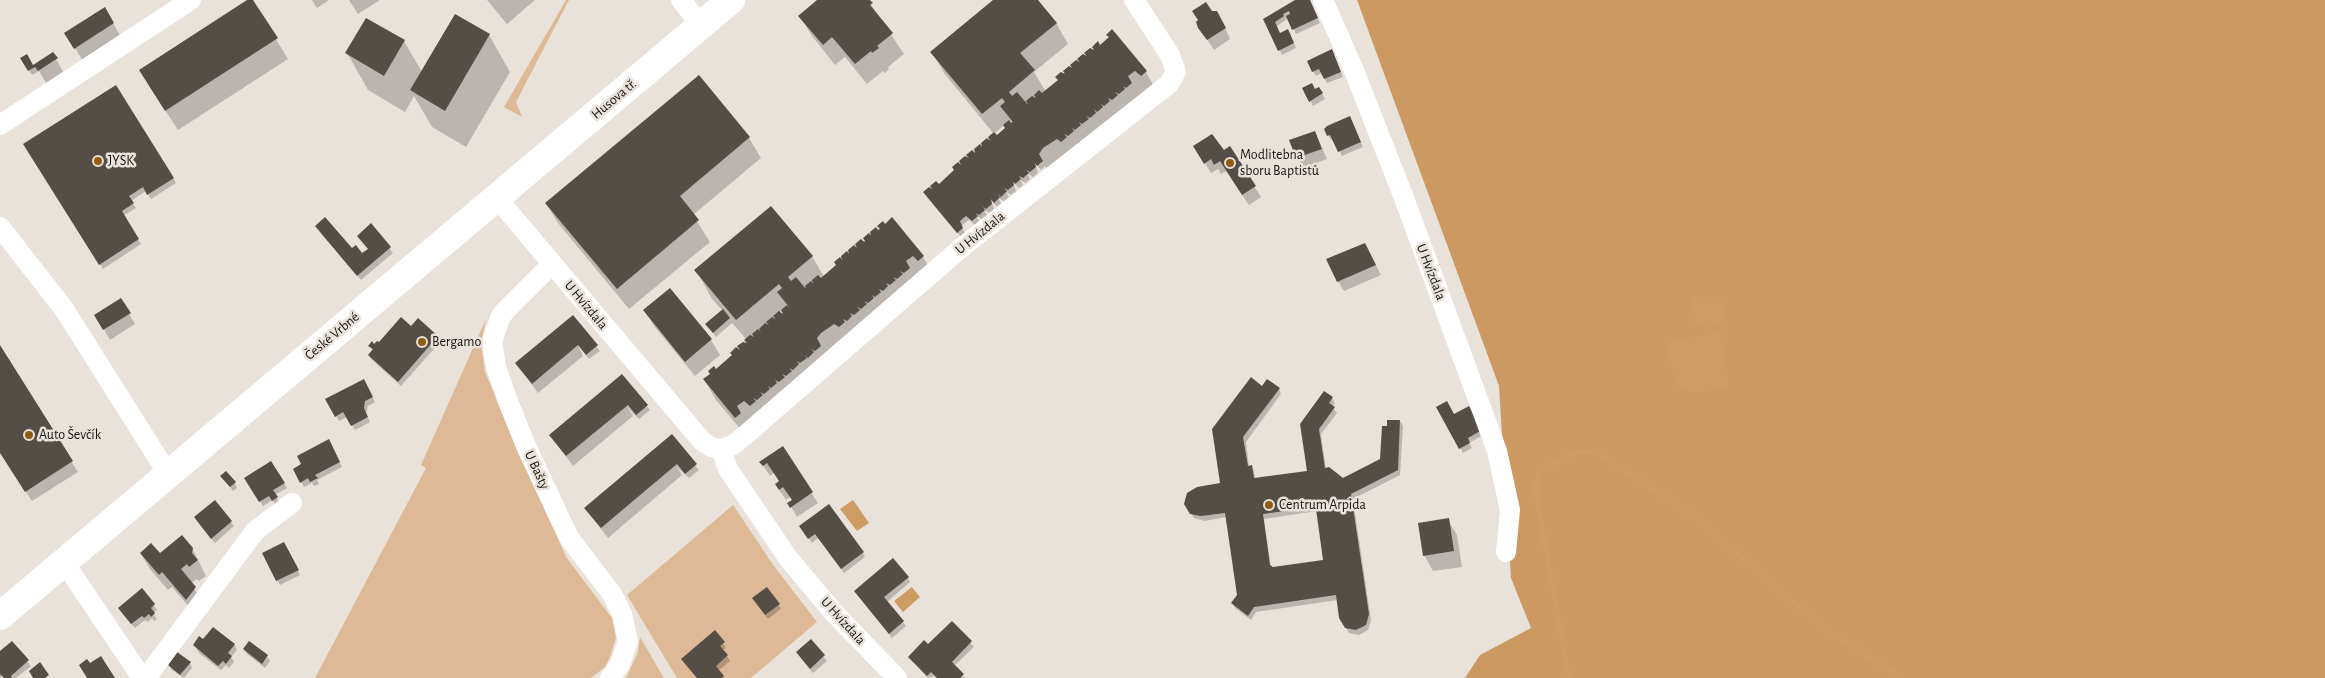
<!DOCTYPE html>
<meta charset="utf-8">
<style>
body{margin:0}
canvas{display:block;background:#e9e2da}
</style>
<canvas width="2325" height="678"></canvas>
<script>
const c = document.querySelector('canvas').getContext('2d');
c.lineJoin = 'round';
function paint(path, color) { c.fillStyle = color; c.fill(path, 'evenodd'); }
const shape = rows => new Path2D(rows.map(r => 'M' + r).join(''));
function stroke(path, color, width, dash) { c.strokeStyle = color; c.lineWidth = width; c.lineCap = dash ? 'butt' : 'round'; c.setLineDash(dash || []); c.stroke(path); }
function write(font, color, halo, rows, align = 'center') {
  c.font = font + ' "Alegreya Sans",sans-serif'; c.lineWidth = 5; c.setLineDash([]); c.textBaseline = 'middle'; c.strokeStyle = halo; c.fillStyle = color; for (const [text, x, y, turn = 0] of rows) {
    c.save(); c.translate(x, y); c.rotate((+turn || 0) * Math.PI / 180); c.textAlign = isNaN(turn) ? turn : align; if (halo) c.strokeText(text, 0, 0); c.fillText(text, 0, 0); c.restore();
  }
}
const green = shape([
 [566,0,569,0,516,102,522,117,504,107],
 [486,319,481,344,485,372,566,557,612,618,616,638,610,657,605,667,591,678,315,678,426,468,421,465],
 [733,505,774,566,817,622,751,678,677,678,627,595],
 [640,637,664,678,626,678,638,652]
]);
const forest = shape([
 [1357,0,2325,0,2325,678,1465,678,1480,655,1531,628,1511,578,1499,386]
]);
const water = shape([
 [1696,297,1721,298,1725,301,1725,322,1705,327,1696,325,1689,318,1692,300],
 [1721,332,1729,388,1691,393,1680,388,1674,376,1665,346,1667,342],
 [853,500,869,523,857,531,840,509],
 [912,587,920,597,903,612,894,601]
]);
const shadow = shape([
 [249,0,252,0,288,59,178,130,152,90],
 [312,0,329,0,317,8],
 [349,0,380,0,358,14],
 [487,0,535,0,507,24],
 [819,0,868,0,904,54,888,67,889,69,885,73,883,71,867,84,845,57,835,65,812,36,800,16],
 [995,0,1037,0,1056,23,1068,44,1034,72,1046,92,1067,80,1075,70,1110,38,1108,35,1146,72,1157,92,1051,174,1045,166,1041,170,1035,163,1038,173,1033,177,1027,173,1030,179,1026,183,1020,180,1023,185,1019,188,1013,182,1016,191,1011,195,1006,192,1009,197,1004,201,998,198,1001,203,997,207,991,200,994,209,990,213,984,210,987,215,982,219,976,216,979,221,975,225,969,220,961,226,965,233,961,237,927,197,935,191,938,185,964,171,971,161,978,159,993,146,994,134,944,73,932,52],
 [1004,125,1006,129,997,137,994,134],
 [1300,0,1309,0,1320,23,1296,34,1288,18,1276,27,1280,34,1290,35,1296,48,1282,55,1265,19],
 [1211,13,1221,19,1230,39,1214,50,1199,27],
 [113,23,122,39,84,63,66,33],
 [489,35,510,72,466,147,432,127,414,96,405,112,368,90,347,53,404,41,422,72],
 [53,54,65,75,48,86,39,71,32,75,22,58,33,66],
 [1334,55,1343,77,1327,83,1322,73,1316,76,1313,71],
 [699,77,749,138,761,158,693,215,710,242,629,309,558,223,546,203],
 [115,87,176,183,151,199,146,191,131,201,136,208,123,216,141,244,103,269,24,144],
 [1319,88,1325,99,1313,106,1304,89,1315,91],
 [1352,122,1363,147,1342,156,1334,139,1331,140,1328,135],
 [1315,132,1327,159,1303,168,1291,141],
 [1230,148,1261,197,1249,205,1226,171,1221,174,1218,169,1211,173,1201,157,1223,152],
 [892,219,923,257,935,277,748,438,716,400,704,379,749,346,747,340,732,323,716,337,710,329,723,311,712,299,696,270,812,256,824,277,845,265,847,252,853,255,854,246,860,249,862,240,867,243,874,242,876,228,882,231],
 [371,225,393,253,361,280,319,231,362,255,369,250,358,236],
 [1370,254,1381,275,1344,291,1338,281],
 [670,290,711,340,720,355,695,376,654,326,645,311],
 [121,300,135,324,110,340,95,315],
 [573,316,600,351,589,359,578,345,583,356,538,393,516,363],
 [412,328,437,337,440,342,401,386,372,360,369,356,373,351,369,346,379,344],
 [0,348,78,472,32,501,0,452],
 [622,376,650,410,639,419,627,407,633,416,573,466,551,436],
 [363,381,375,402,368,406,366,414,370,422,355,430,347,417,339,421,327,400],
 [1263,387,1279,389,1281,394,1246,442,1249,467,1251,466,1254,471,1255,479,1308,472,1301,424,1332,398,1335,403,1332,407,1337,413,1321,434,1326,469,1342,479,1382,459,1388,427,1400,421,1403,426,1400,475,1353,499,1371,620,1368,630,1359,635,1349,633,1340,618,1338,600,1256,612,1251,620,1235,608,1232,603,1238,595,1226,517,1205,521,1194,518,1186,503,1222,484],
 [1317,511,1325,561,1271,568,1264,519],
 [1438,407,1454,415,1468,408,1483,435,1469,443,1472,448,1463,453],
 [672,436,699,470,689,478,677,467,682,475,608,538,585,508],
 [331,445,342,467,317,480,319,484,314,486,312,483,304,487,294,469],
 [782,448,818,503,797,517,789,503,793,501,790,497,786,500,776,485,780,482,774,473,770,476,761,462],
 [271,463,287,488,275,495,279,502,275,505,273,500,263,506,245,478],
 [222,476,235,483,237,488,233,491],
 [195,518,231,522,234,526,215,543],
 [1448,520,1457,535,1462,567,1433,571,1424,555],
 [801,527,863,553,865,557,844,573,818,538,812,543],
 [284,544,300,575,280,585,277,580],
 [192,548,206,576,199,581,196,579,191,584,204,603,195,614,172,587,168,590,150,569,141,554,160,555],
 [908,578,910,582,887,602,906,626,892,638,855,592],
 [142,589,157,610,153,613,157,619,154,621,152,618,148,622,145,620,135,628,122,613],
 [757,603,778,604,781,609,768,619],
 [952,623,974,647,954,666,965,678,937,678,934,676,928,678,909,657,928,646],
 [213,629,235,645,237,650,231,657,234,662,229,668,226,665,221,670,200,654,194,645,204,641],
 [811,641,827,661,813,673,800,657],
 [12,643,31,666,16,678,2,676,0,678,0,653],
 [249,643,267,656,270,661,265,668,247,654,244,649],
 [723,643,726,648,723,650,730,661,718,671,724,678,697,678,685,664],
 [190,663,192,668,184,678,172,670,169,665]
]);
const stream = shape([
 [1569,678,1535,488,1540,470,1576,453,1595,451,1691,514,1822,627,1902,678]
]);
const building = shape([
 [247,0,253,0,278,38,165,111,139,70],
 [817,0,870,0,873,3,870,5,893,33,877,46,879,48,872,53,871,51,855,64,832,37,823,45,798,16],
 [993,0,1038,0,1057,23,1020,53,1035,70,1009,92,1012,96,1017,92,1028,105,1026,101,1032,96,1036,98,1034,95,1039,90,1042,93,1058,80,1055,77,1061,72,1065,74,1063,71,1069,66,1072,68,1070,65,1076,60,1080,62,1077,59,1083,54,1087,56,1084,53,1090,48,1094,50,1092,47,1098,41,1100,45,1109,37,1106,35,1112,29,1147,71,1141,76,1135,71,1128,76,1132,83,1126,88,1123,86,1125,89,1119,94,1115,92,1118,95,1112,100,1108,98,1110,101,1104,106,1101,104,1103,107,1097,112,1094,109,1096,113,1090,118,1086,116,1089,119,1082,124,1079,122,1081,125,1075,130,1072,128,1074,131,1068,136,1064,134,1067,137,1061,142,1057,139,1043,148,1039,154,1043,161,1037,166,1035,163,1036,167,1030,172,1026,170,1029,173,1023,178,1019,176,1021,179,1015,184,1013,181,1014,185,1008,190,1004,188,1007,191,1001,197,997,194,1000,197,994,203,991,199,992,204,986,209,983,207,985,210,979,215,975,213,978,216,972,221,966,216,960,221,963,228,957,233,923,192,929,187,932,189,930,186,936,181,939,184,954,170,952,167,958,162,961,165,959,161,965,156,969,158,966,155,972,150,975,153,974,149,980,144,982,147,981,143,987,138,990,141,988,137,994,132,997,135,1005,128,1003,125,1009,120,1011,123,1013,122,1000,106,1005,102,1002,98,982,114,930,52],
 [1295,0,1310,0,1318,18,1292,30,1286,16,1290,14,1289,11,1283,14,1284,16,1275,22,1280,33,1288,29,1294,43,1278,51,1263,19],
 [1206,2,1212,11,1217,11,1226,28,1207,40,1198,28,1196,22,1198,20,1192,11],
 [105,7,114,23,74,49,64,33],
 [455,14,490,34,445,111,410,90],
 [366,18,405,40,384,76,345,53],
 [1332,49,1341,72,1324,79,1319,69,1312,72,1307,61],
 [53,52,58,58,38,71,35,67,28,71,20,58,27,54,33,65],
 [699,75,750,137,680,196,699,220,617,289,545,203],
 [1312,83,1315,89,1319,87,1323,93,1309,102,1302,88],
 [116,85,174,178,147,195,143,187,129,196,134,203,122,211,139,239,99,265,23,144],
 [1350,116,1361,142,1338,152,1330,135,1327,136,1324,129,1327,126],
 [1315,131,1322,149,1296,158,1289,140],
 [1212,134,1224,150,1230,146,1256,186,1242,195,1220,161,1214,165,1211,159,1204,164,1193,146],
 [771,206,813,256,788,277,791,281,796,277,806,289,805,286,811,281,813,284,812,280,818,275,821,278,836,265,834,262,840,257,842,260,841,256,847,251,849,254,848,250,854,245,857,248,855,244,861,239,864,242,865,241,863,238,869,233,871,236,870,232,876,227,878,230,880,229,877,226,883,221,885,224,892,217,924,256,918,261,913,256,906,261,910,268,904,273,900,271,903,274,897,279,893,277,896,280,890,285,886,283,888,286,883,291,879,289,881,292,875,297,872,295,874,298,868,303,864,301,867,304,861,309,857,307,860,310,854,315,850,313,852,316,847,321,843,319,845,322,839,327,834,324,821,333,817,338,821,346,815,351,811,349,814,352,808,358,804,355,807,358,800,363,797,361,799,364,793,370,789,368,792,371,786,376,782,374,785,377,779,382,775,380,777,383,771,388,768,386,770,389,764,394,760,392,763,395,757,400,753,398,756,401,750,406,744,401,737,406,741,413,735,418,703,379,710,374,708,371,714,366,716,369,732,355,730,353,736,347,740,350,737,346,743,342,747,343,744,340,750,335,754,337,752,334,758,329,761,332,759,329,765,323,769,325,766,322,772,317,776,319,773,316,779,311,782,314,783,313,781,310,787,305,790,308,777,292,782,288,779,284,736,320,694,270],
 [325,217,352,248,356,245,362,253,368,249,357,236,371,223,391,247,357,276,315,226],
 [1365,243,1376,265,1337,282,1326,259],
 [670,288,712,339,685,362,643,310],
 [121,298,131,313,103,330,94,315],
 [723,309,730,318,713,333,705,324],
 [573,315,598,345,586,355,578,345,532,384,515,363],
 [401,317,411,326,418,318,438,336,398,382,368,355,373,349,368,346,372,341,374,344,377,341,379,342],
 [0,345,73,461,25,492,0,453],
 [622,374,648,405,636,415,628,405,566,456,549,435],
 [1251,377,1262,386,1267,379,1280,388,1243,437,1248,466,1252,465,1254,478,1307,471,1300,424,1324,391,1333,397,1329,403,1335,407,1319,429,1325,468,1329,467,1343,478,1380,459,1382,426,1387,426,1387,420,1400,420,1398,470,1351,494,1369,614,1366,625,1356,630,1345,628,1339,618,1336,595,1254,607,1248,616,1231,603,1237,595,1225,513,1201,516,1190,514,1184,504,1187,493,1197,487,1220,483,1212,429],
 [1313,507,1316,509,1323,560,1273,567,1270,565,1263,514],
 [364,379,373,397,365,401,364,408,368,417,351,426,343,412,335,417,325,399],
 [1447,401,1454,414,1469,406,1482,430,1468,438,1470,443,1459,449,1436,407],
 [672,434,697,464,685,474,677,464,601,528,584,508],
 [329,439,340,462,315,475,318,478,310,482,308,478,300,483,293,469,301,464,297,456],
 [783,446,813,492,790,508,787,503,792,500,783,487,779,490,775,484,779,481,767,463,763,466,759,462],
 [271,461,285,483,273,490,278,497,272,501,269,496,259,502,244,478],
 [226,471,236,482,230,487,220,476],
 [215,500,232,521,211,539,194,517],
 [829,504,864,552,841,569,815,534,808,539,799,526],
 [1449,518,1454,551,1423,556,1418,523],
 [182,535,193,548,192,553,198,560,189,567,187,564,181,569,196,587,186,600,162,572,159,575,140,553,151,543,160,553],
 [284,542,299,570,276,581,262,553],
 [893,558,909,577,884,597,904,621,889,634,854,591],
 [767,587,780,604,765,615,752,598],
 [142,588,155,604,151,608,155,613,151,617,149,614,144,618,142,616,131,624,118,608],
 [952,621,972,641,952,662,964,674,960,678,937,678,931,672,927,676,908,657,924,640,928,644],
 [213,627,235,644,228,653,232,656,226,664,223,661,218,666,193,645,199,636,203,639],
 [715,630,725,642,720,646,728,655,716,666,724,676,722,678,697,678,681,659],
 [811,639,825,655,810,669,796,652],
 [12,641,29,660,11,676,12,678,4,678,0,674,0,651],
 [249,641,268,655,262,664,243,649],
 [177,652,191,662,180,675,168,665],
 [101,656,115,678,87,678,79,665,87,659,90,663],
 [40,662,49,675,45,678,33,678,29,671]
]);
const street = shape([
 [681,0,701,26],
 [1323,0,1353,68,1404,198,1497,451,1510,510,1506,552],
 [0,125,191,0],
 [496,197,702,441,711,447,721,449,733,445,743,437,961,248,1169,84,1176,72,1170,55,1134,0],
 [0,227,64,309,168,474],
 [552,264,506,310,501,316,492,341,496,367,507,399,526,446,561,521,570,539,612,594,622,614,628,641,620,664,610,678],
 [721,449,728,469,788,558,834,613,897,678],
 [64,562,142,678],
 [146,678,255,531,292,503]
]);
const secondary = shape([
 [0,616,731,0]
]);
const markers = [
 [98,161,5,"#915c11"],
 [1230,163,5,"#915c11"],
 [422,342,5,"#915c11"],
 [29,435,5,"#915c11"],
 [1269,505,5,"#915c11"]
];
const streetNames = [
 ["Husova tř.",614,99,-40],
 ["U Hvízdala",980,233,-39],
 ["U Hvízdala",1431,272,69],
 ["U Hvízdala",586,305,50],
 ["České Vrbné",332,336,-40],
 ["U Bašty",537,470,65],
 ["U Hvízdala",843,621,48]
];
const poiNames = [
 ["Modlitebna",1240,155],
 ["sboru Baptistů",1240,171],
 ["JYSK",108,161],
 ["Bergamo",432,342],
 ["Auto Ševčík",39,435],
 ["Centrum Arpida",1279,505]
];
paint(green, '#ddba95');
paint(forest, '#cb9961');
paint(water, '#ce9c63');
paint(shadow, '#0003');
stroke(stream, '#ce9c63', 5);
paint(building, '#544e47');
stroke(street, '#fff', 20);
stroke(secondary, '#fff', 28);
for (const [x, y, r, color] of markers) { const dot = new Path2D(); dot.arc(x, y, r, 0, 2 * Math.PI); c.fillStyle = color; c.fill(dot); stroke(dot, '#e9e2da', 2); }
write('14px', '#161411', '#e9e2da', streetNames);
write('14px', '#161411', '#e9e2da', poiNames, 'left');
</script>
